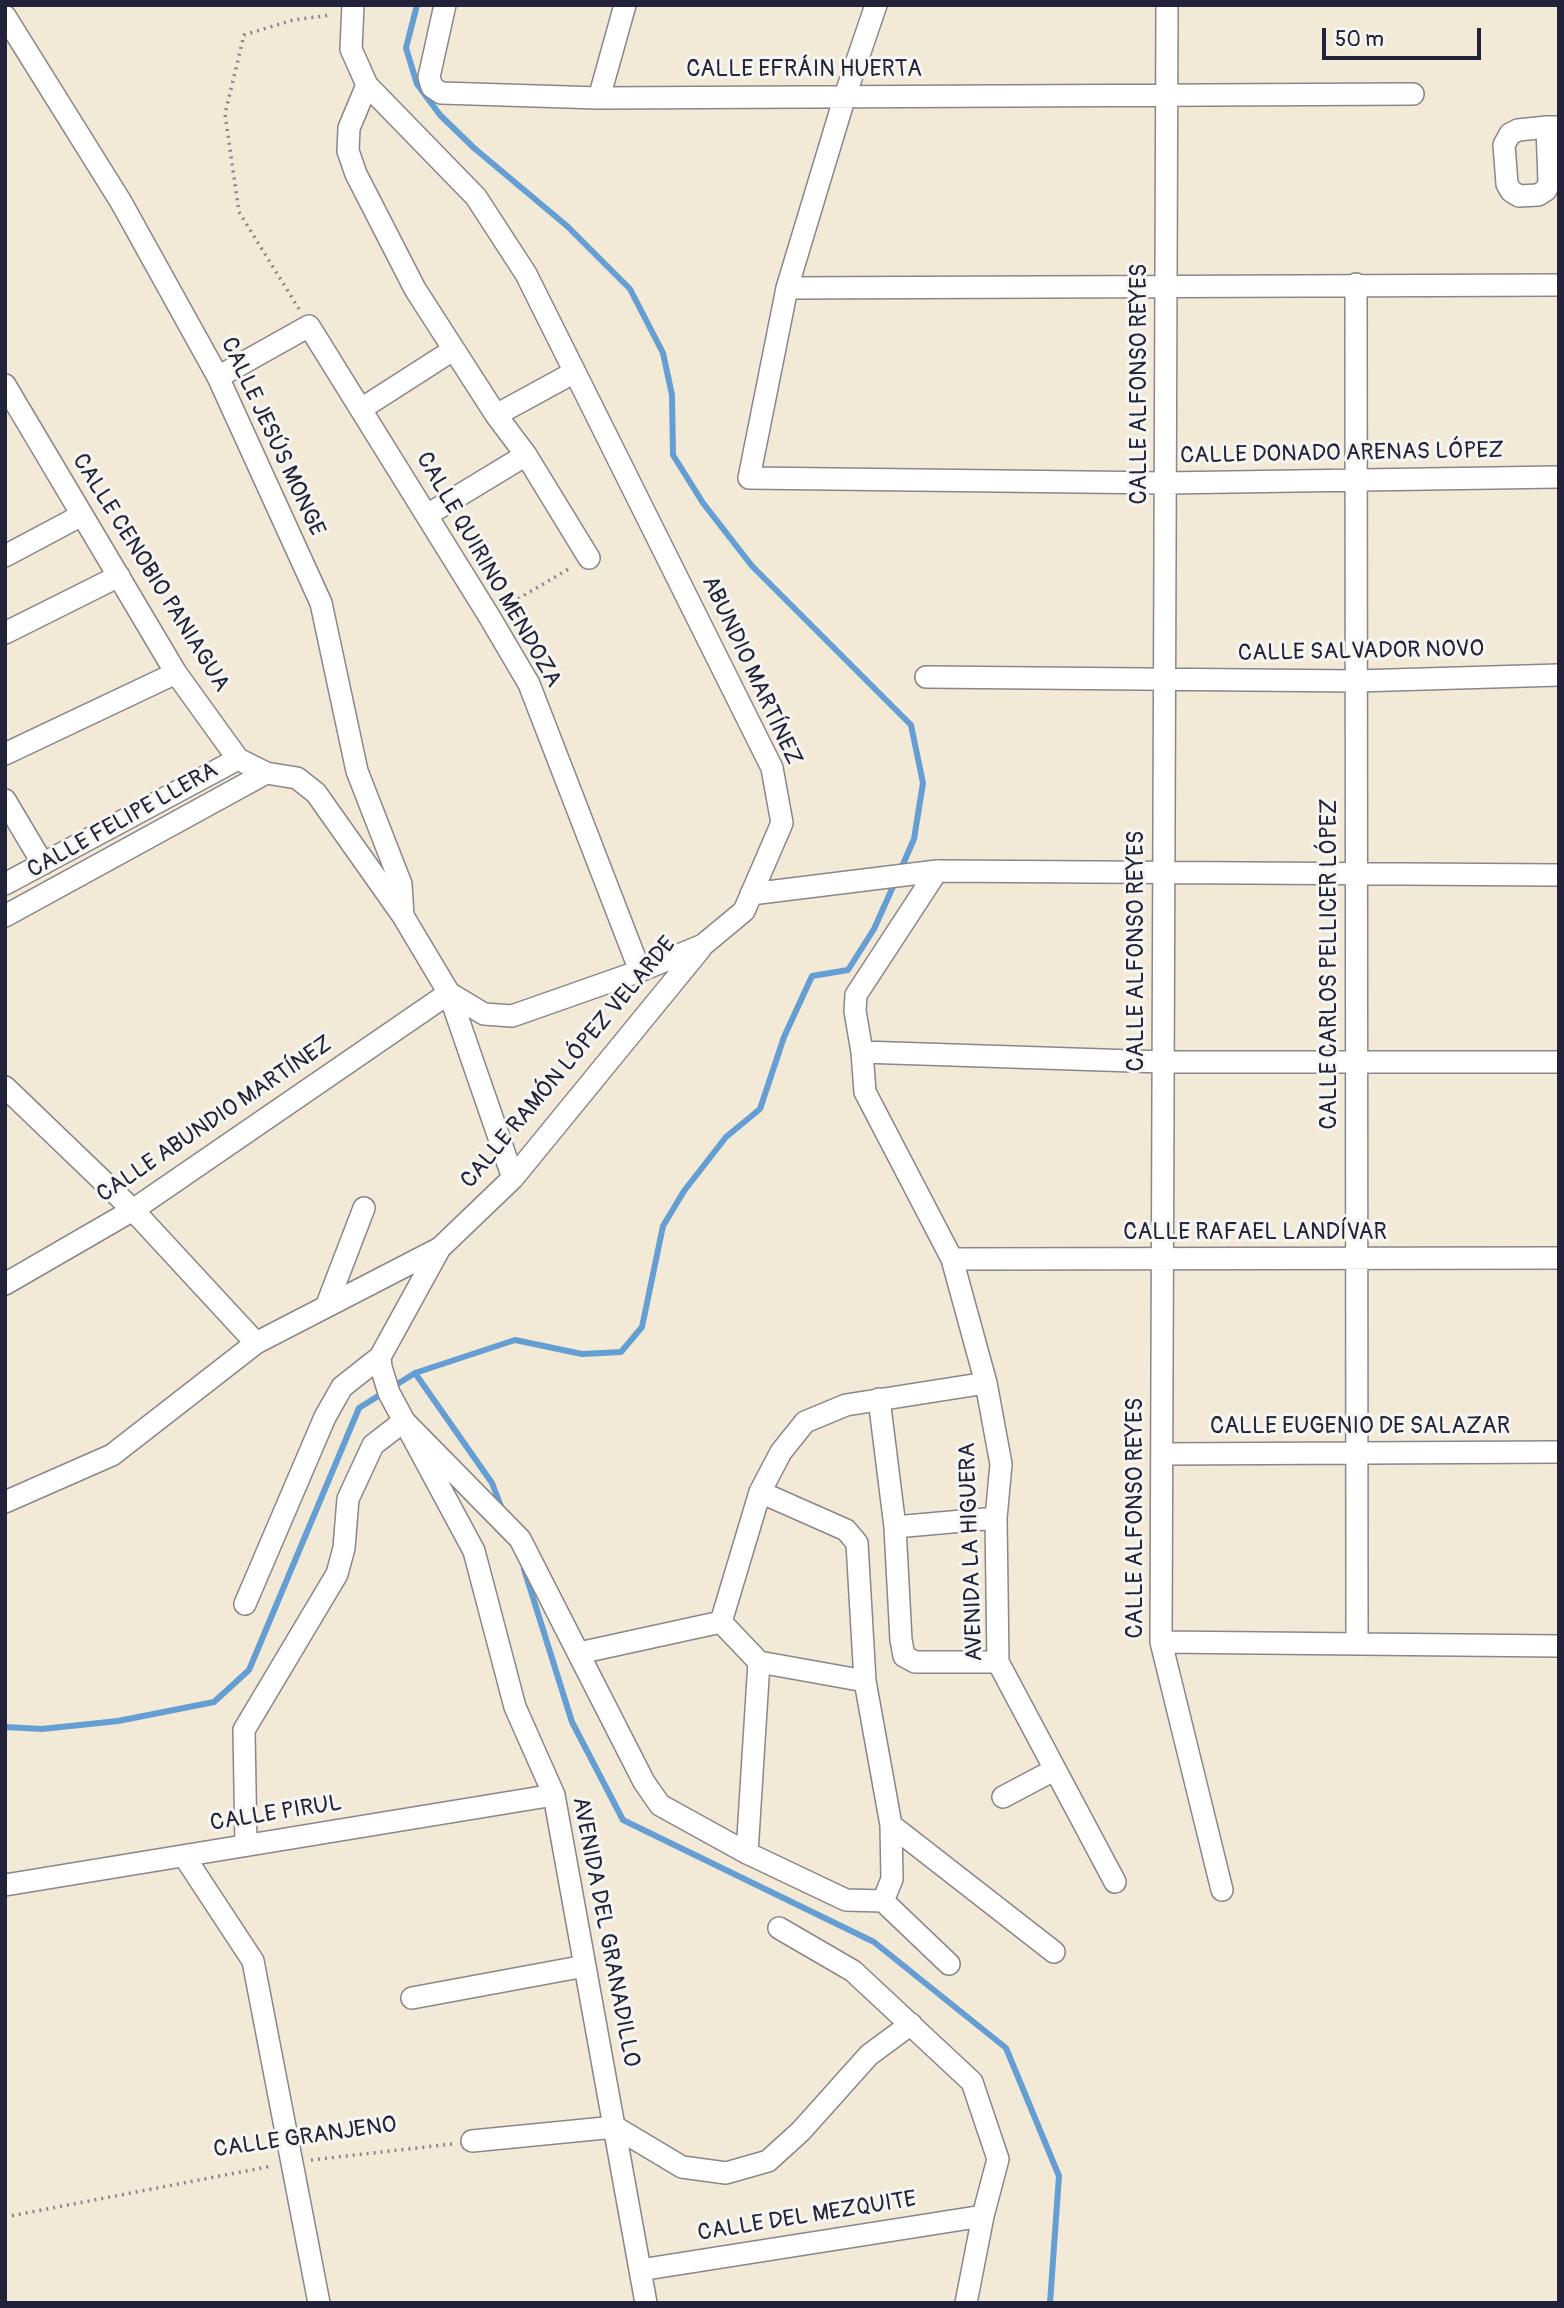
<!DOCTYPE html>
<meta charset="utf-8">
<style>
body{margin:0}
#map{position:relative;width:1564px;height:2308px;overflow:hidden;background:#f3e9d7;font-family:Pangolin,sans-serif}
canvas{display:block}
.frame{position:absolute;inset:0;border:7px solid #22223b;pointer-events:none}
.scale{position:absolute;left:1322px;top:28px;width:159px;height:32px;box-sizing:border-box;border:4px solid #22223b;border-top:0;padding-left:9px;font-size:21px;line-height:24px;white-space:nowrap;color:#22223b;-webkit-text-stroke:5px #f6f6f2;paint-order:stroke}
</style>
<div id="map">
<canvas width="1564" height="2308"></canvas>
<div class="frame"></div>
<div class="scale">50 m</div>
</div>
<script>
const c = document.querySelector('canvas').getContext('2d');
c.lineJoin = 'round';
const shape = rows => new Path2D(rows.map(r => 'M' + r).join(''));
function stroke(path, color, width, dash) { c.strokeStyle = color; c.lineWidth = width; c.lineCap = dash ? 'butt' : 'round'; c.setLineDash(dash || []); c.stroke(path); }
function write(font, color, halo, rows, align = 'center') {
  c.font = font + ' Pangolin,sans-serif'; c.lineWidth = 6; c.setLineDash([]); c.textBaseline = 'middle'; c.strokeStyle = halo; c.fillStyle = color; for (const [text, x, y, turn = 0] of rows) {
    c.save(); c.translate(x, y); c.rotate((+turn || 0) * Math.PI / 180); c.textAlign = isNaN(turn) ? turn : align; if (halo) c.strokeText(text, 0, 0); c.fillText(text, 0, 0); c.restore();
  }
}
const stream = shape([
 [417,5,406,48,417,84,440,115,474,148,567,226,630,289,663,353,672,395,673,455,703,503,752,566,911,725,923,783,914,839,900,871],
 [415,1373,492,1483,502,1509],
 [524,1569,572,1722,623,1820,874,1942,1006,2048,1059,2176,1050,2303],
 [5,1727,42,1729,118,1721,214,1702,249,1670,359,1408,415,1373,515,1340,582,1354,621,1352,642,1327,663,1226,684,1191,726,1137,760,1109,784,1037,812,976,848,970,874,929,896,880]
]);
const path = shape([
 [299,309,239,212,225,114,244,35,293,20,331,15],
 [506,606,572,567],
 [311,2160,452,2144],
 [5,2217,272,2166]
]);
const minor = shape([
 [445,5,429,77,432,87,441,93,599,98,1413,94],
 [876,5,845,96,787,288,749,478,1165,483,1559,477],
 [1167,5,1161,1642,1222,1890],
 [5,16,121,202,218,377,321,603,357,771,401,884,403,916],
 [367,85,349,128,348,151,356,174,415,289,496,415,526,455,589,558],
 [599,98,625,5],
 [1547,127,1549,182,1546,190,1538,195,1519,196,1511,191,1507,184,1504,145,1510,134,1518,130,1547,127,1559,127],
 [1356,284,1357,1644],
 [787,288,1559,285],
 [218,377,309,326,489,616,529,684,640,971],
 [5,385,176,673,238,759,266,773,297,778,316,793,403,916,449,993,484,1014,512,1016,640,971,703,945,744,911,782,823,772,768,526,274,476,197,367,85,351,49,353,5],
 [361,409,453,350],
 [496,415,573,373],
 [427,515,526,455],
 [5,556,82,515],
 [5,633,119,576],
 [926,677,1357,681,1559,675],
 [5,754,176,673],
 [5,800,43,864],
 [937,871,856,995,855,1011,862,1052,865,1092,952,1259,986,1383,1001,1464,996,1518,998,1662,1115,1882],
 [5,884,238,759],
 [751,894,937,871,1559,875],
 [5,916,266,773],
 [862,1052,1163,1062,1559,1062],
 [5,1087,133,1210,256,1343],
 [952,1259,1559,1258],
 [5,1284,133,1210,449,993,513,1178],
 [326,1307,364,1208],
 [879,1399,895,1527,901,1640,904,1656,915,1662,998,1662],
 [1162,1454,1559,1452],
 [760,1492,846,1530,857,1543,865,1681,891,1825,892,1879,883,1901],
 [5,1502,112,1455,256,1343,440,1248],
 [895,1527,996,1518],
 [245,1604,325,1417,342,1387,380,1357],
 [721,1622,760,1492,781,1452,805,1422,846,1405,986,1383],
 [1161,1642,1559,1646],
 [579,1653,721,1622,759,1662,865,1681],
 [1003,1797,1054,1770],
 [891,1825,1054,1952],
 [246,1845,244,1730,337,1574,344,1548,348,1499,373,1445,404,1421,520,1539,644,1782,660,1805,747,1853,846,1900,883,1901,949,1964],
 [747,1853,759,1662],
 [184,1856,253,1961,319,2303],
 [5,1885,554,1795],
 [779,1928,853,1971,972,2082,998,2159,983,2216,966,2303],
 [412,1998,585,1966],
 [472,2141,615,2127,682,2167,726,2173,768,2161,801,2131,869,2055,911,2024],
 [640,2270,983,2216],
 [646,2303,554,1795,515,1707,474,1551,389,1393,381,1367,380,1357,440,1248,513,1178,701,948]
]);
const streetNames = [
 ["CALLE EFRÁIN HUERTA",804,70],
 ["CALLE ALFONSO REYES",1140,384,-90],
 ["CALLE JESÚS MONGE",272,437,65],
 ["CALLE DONADO ARENAS LÓPEZ",1342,454,-1],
 ["CALLE QUIRINO MENDOZA",488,570,60],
 ["CALLE CENOBIO PANIAGUA",150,573,58],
 ["CALLE SALVADOR NOVO",1361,652,-1],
 ["ABUNDIO MARTÍNEZ",751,671,65],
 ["CALLE FELIPE LLERA",123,821,-29],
 ["CALLE ALFONSO REYES",1137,951,-90],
 ["CALLE CARLOS PELLICER LÓPEZ",1330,964,-90],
 ["CALLE RAMÓN LÓPEZ VELARDE",569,1063,-50],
 ["CALLE ABUNDIO MARTÍNEZ",215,1120,-34],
 ["CALLE RAFAEL LANDÍVAR",1255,1233],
 ["CALLE EUGENIO DE SALAZAR",1360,1427],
 ["CALLE ALFONSO REYES",1136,1518,-90],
 ["AVENIDA LA HIGUERA",972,1552,-92],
 ["CALLE PIRUL",276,1814,-9],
 ["AVENIDA DEL GRANADILLO",605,1932,79],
 ["CALLE GRANJENO",305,2138,-8],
 ["CALLE DEL MEZQUITE",807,2217,-9]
];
stroke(stream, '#649ed3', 6);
stroke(minor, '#8a8689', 24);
stroke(path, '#8a8689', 3.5, [2, 5]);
stroke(minor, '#fff', 21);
write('23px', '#22223b', '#f6f6f2', streetNames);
</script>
